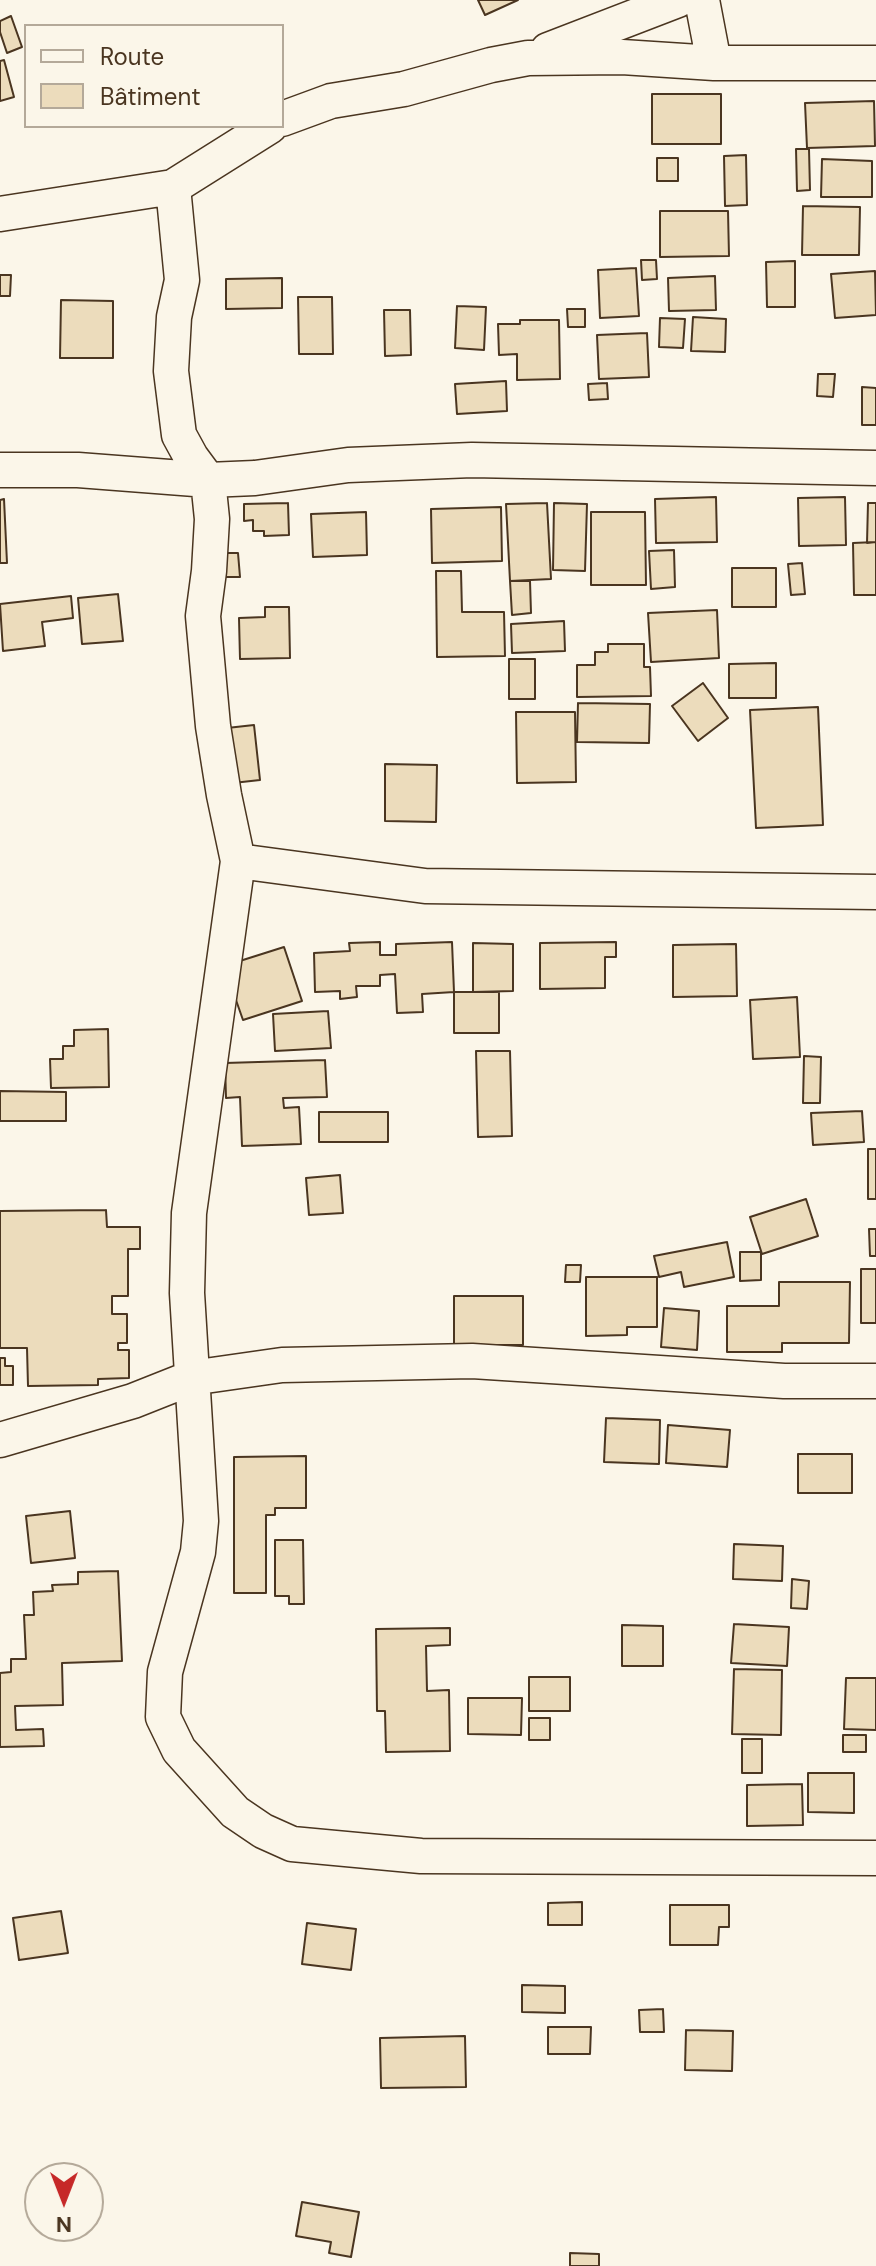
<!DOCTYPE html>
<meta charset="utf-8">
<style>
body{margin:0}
#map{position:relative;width:876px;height:2266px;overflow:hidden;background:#fbf6e9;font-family:"DM Sans",sans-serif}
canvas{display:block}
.legend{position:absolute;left:24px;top:24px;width:260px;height:104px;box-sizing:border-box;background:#fbf6e9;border:2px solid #b4a999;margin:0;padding:10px 14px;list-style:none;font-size:24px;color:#4a3520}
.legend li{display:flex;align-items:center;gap:16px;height:40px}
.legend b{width:40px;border:2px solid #b4a999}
.north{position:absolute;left:24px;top:2162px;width:80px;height:80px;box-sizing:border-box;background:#fbf6e9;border:2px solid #b4a999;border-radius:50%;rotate:180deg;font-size:22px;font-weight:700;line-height:32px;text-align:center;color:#4a3520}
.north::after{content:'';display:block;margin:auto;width:28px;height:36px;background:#c62828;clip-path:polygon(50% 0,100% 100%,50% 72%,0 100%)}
</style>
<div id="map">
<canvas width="876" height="2266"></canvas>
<ul class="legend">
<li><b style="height:10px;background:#fbf6e9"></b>Route</li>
<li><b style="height:22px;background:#ecdcbc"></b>Bâtiment</li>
</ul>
<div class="north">N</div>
</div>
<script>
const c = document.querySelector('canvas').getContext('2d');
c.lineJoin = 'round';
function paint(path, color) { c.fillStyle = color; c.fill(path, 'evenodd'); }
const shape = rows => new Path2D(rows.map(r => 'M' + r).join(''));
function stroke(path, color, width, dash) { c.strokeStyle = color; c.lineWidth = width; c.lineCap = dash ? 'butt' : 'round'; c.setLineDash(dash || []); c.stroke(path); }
const building = shape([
 [478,0,518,0,485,15,478,0],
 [11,16,22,47,7,53,0,32,0,21,11,16],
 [4,60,14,97,0,101,0,61,4,60],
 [652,94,721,94,721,144,652,144,652,94],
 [874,101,875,146,807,148,805,103,874,101],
 [796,149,809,149,810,190,797,191,796,149],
 [746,155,747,205,725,206,724,156,746,155],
 [657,158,678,158,678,181,657,181,657,158],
 [822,159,872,161,872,197,821,197,822,159],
 [803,206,860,207,859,255,802,255,803,206],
 [660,211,728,211,729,256,660,257,660,211],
 [641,260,656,260,657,279,642,280,641,260],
 [795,261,795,307,767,307,766,262,795,261],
 [636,268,639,316,600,318,598,270,636,268],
 [875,271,876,315,835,318,831,274,875,271],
 [0,275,11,275,10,296,0,296,0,275],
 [715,276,716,310,669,311,668,278,715,276],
 [282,278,282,308,226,309,226,279,282,278],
 [298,297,332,297,333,354,299,354,298,297],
 [61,300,113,301,113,358,60,358,61,300],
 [457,306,486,307,484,350,455,348,457,306],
 [567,309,585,309,585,327,568,327,567,309],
 [384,310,410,310,411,355,385,356,384,310],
 [693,317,726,319,725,352,691,351,693,317],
 [660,318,685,319,683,348,659,347,660,318],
 [520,320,559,320,560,379,517,380,517,354,499,355,498,324,520,324,520,320],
 [647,333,649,377,599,379,597,335,647,333],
 [818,374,835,374,833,397,817,396,818,374],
 [506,381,507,411,457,414,455,384,506,381],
 [607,383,608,399,589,400,588,384,607,383],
 [862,387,876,388,876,425,862,425,862,387],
 [716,497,717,542,656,543,655,499,716,497],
 [845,497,846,545,799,546,798,498,845,497],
 [4,499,7,563,0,563,0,500,4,499],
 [288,503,289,535,264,536,264,531,253,531,253,520,244,521,244,504,288,503],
 [547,503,551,579,510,581,506,504,547,503],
 [554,503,587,504,585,571,553,570,554,503],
 [868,503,876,503,876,542,867,543,868,503],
 [501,507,502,561,432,563,431,509,501,507],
 [366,512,367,555,313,557,311,514,366,512],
 [591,512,645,512,646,585,591,585,591,512],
 [876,542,876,595,854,595,853,543,876,542],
 [674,550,675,587,651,589,649,551,674,550],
 [221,553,238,553,240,577,223,577,221,553],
 [802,563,805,594,791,595,788,564,802,563],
 [732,568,776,568,776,607,732,607,732,568],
 [436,571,461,571,462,612,504,612,505,656,437,657,436,571],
 [510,581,530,581,531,613,512,615,510,581],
 [118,594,123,641,82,644,78,598,118,594],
 [71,596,73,618,42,622,45,646,3,651,0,604,71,596],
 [265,607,289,607,290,658,240,659,239,618,265,617,265,607],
 [717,610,719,658,651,662,648,613,717,610],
 [564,621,565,651,512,653,511,624,564,621],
 [608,644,644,644,644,667,650,667,651,696,577,697,577,665,595,665,595,652,608,652,608,644],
 [509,659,535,659,535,699,509,699,509,659],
 [776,663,776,698,729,698,729,664,776,663],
 [703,683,728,718,698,741,672,706,703,683],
 [578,703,650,704,649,743,577,742,578,703],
 [818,707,823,825,756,828,750,710,818,707],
 [516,712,575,712,576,782,517,783,516,712],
 [254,725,260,780,224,784,218,729,254,725],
 [385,764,437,765,436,822,385,821,385,764],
 [380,942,380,955,396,955,396,944,452,942,454,992,422,994,423,1012,397,1013,395,974,380,975,380,986,356,986,357,997,340,999,340,991,315,992,314,953,350,951,349,943,380,942],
 [616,942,616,957,605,957,605,988,540,989,540,943,616,942],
 [473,943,513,944,513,991,473,992,473,943],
 [736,944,737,996,673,997,673,945,736,944],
 [284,947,302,1001,243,1020,224,966,284,947],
 [454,992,499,992,499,1033,454,1033,454,992],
 [797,997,800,1057,753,1059,750,1000,797,997],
 [328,1011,331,1048,275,1051,273,1014,328,1011],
 [108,1029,109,1087,51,1088,50,1059,63,1059,63,1046,74,1046,74,1030,108,1029],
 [476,1051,510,1051,512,1136,478,1137,476,1051],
 [804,1056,821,1057,820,1103,803,1103,804,1056],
 [325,1060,327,1097,283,1098,284,1108,299,1107,301,1144,242,1146,240,1097,226,1098,225,1063,325,1060],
 [0,1091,66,1092,66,1121,0,1121,0,1091],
 [862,1111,864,1142,813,1145,811,1113,862,1111],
 [319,1112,388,1112,388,1142,319,1142,319,1112],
 [868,1149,876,1149,876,1199,868,1199,868,1149],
 [340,1175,343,1213,309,1215,306,1178,340,1175],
 [806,1199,818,1236,762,1254,750,1217,806,1199],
 [106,1210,107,1227,140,1227,140,1249,128,1249,128,1296,112,1296,112,1314,127,1314,127,1343,118,1343,118,1350,129,1350,129,1378,98,1379,98,1385,28,1386,27,1348,0,1348,0,1211,106,1210],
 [869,1229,876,1229,876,1256,870,1256,869,1229],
 [727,1242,734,1277,684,1287,681,1272,659,1277,654,1256,727,1242],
 [740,1252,761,1252,761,1280,740,1281,740,1252],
 [566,1265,581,1265,580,1282,565,1282,566,1265],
 [861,1269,876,1269,876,1323,861,1323,861,1269],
 [586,1277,657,1277,657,1327,627,1327,627,1335,586,1336,586,1277],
 [779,1282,850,1282,849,1343,782,1343,782,1352,727,1352,727,1306,779,1306,779,1282],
 [454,1296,523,1296,523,1345,454,1345,454,1296],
 [664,1308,699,1311,697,1350,661,1347,664,1308],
 [0,1358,5,1358,5,1366,13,1366,13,1385,0,1385,0,1358],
 [606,1418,660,1420,659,1464,604,1462,606,1418],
 [668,1425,730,1430,727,1467,666,1463,668,1425],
 [798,1454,852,1454,852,1493,798,1493,798,1454],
 [306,1456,306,1508,275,1508,275,1515,266,1515,266,1593,234,1593,234,1457,306,1456],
 [70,1511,75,1558,31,1563,26,1516,70,1511],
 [275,1540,303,1540,304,1604,289,1604,289,1596,275,1596,275,1540],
 [734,1544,783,1546,782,1581,733,1579,734,1544],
 [118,1571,122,1661,62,1663,63,1705,15,1706,16,1730,43,1729,44,1746,0,1747,0,1673,11,1672,11,1659,26,1659,24,1615,34,1615,33,1592,53,1591,52,1585,78,1584,78,1572,118,1571],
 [792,1579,809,1581,807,1609,791,1608,792,1579],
 [734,1624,789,1627,787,1666,731,1663,734,1624],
 [622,1625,663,1626,663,1666,622,1666,622,1625],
 [450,1628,450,1645,426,1646,427,1691,449,1690,450,1751,386,1752,385,1711,377,1711,376,1629,450,1628],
 [734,1669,782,1670,781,1735,732,1734,734,1669],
 [529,1677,570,1677,570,1711,529,1711,529,1677],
 [846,1678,876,1678,876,1730,844,1729,846,1678],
 [468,1698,522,1698,521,1735,468,1734,468,1698],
 [529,1718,550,1718,550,1740,529,1740,529,1718],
 [843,1735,866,1735,866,1752,843,1752,843,1735],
 [742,1739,762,1739,762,1773,742,1773,742,1739],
 [808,1773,854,1773,854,1813,808,1812,808,1773],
 [802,1784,803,1825,747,1826,747,1785,802,1784],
 [582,1902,582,1925,548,1925,548,1903,582,1902],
 [670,1905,729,1905,729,1927,719,1927,718,1945,670,1945,670,1905],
 [61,1911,68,1953,19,1960,13,1918,61,1911],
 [307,1923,356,1929,351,1970,302,1964,307,1923],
 [522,1985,565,1986,565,2013,522,2012,522,1985],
 [663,2009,664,2032,640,2032,639,2010,663,2009],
 [548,2027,591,2027,590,2054,548,2054,548,2027],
 [686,2030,733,2031,732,2071,685,2070,686,2030],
 [465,2036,466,2087,381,2088,380,2038,465,2036],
 [302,2202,359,2212,351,2257,329,2253,331,2242,296,2236,302,2202],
 [570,2253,599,2254,599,2266,570,2266,570,2253]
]);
const street = shape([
 [702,0,714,63],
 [548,50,678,0],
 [282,119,331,101,404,89,491,65,528,58,622,57,714,63,876,63],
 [173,187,182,280,174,317,171,371,179,435,191,457,208,480,212,519,209,571,203,616,213,726,224,795,238,861,425,886,876,892],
 [0,214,173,187,270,126],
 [0,470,78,470,208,480,255,478,348,465,472,460,876,468],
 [238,861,189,1213,187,1293,201,1521,198,1552,165,1672,163,1717,179,1750,235,1812,263,1831,292,1844,421,1856,876,1858],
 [0,1440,133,1401,191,1378,282,1365,472,1361,784,1381,876,1381]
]);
paint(building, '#ecdcbc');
stroke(building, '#4a3520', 2);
stroke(street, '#4a3520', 37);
stroke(street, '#fbf6e9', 34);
</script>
